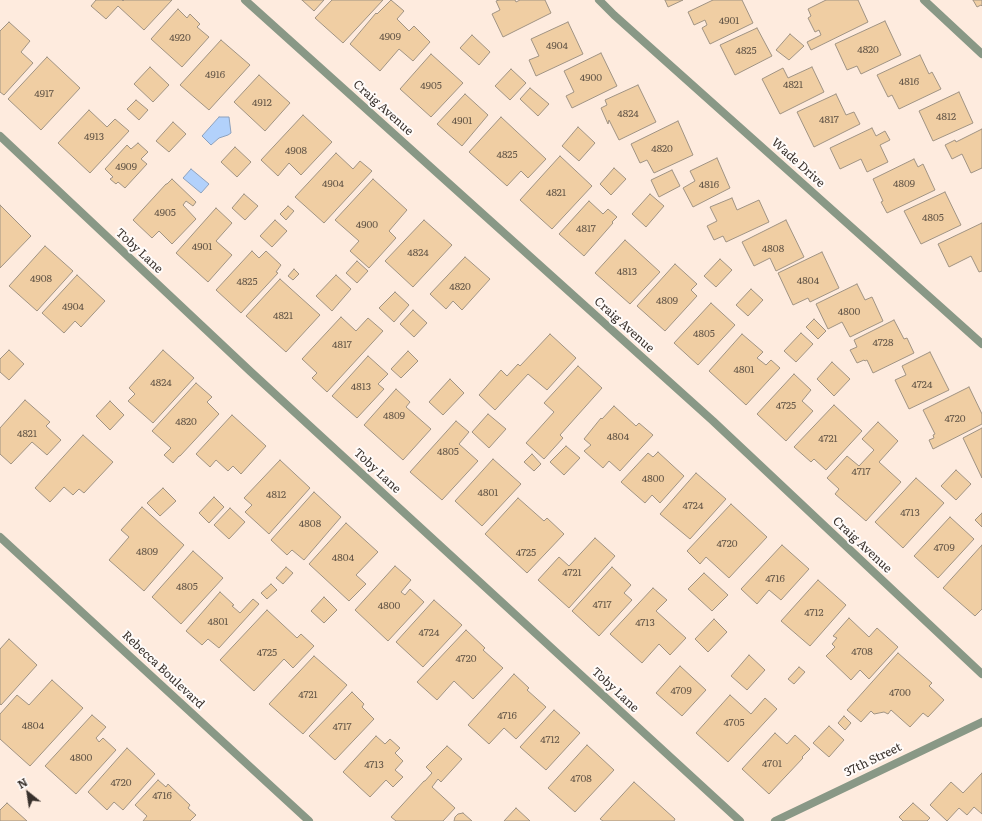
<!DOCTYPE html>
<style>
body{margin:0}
#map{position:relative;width:982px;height:821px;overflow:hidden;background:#feebde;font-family:Literata,serif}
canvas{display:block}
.north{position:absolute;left:8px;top:773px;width:40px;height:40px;-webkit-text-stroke:3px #fffbf9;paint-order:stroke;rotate:330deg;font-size:11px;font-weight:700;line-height:16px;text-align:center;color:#38302b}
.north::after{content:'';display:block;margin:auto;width:14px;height:18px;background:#38302b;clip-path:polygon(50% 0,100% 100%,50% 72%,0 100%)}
</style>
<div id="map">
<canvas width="982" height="821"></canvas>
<div class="north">N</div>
</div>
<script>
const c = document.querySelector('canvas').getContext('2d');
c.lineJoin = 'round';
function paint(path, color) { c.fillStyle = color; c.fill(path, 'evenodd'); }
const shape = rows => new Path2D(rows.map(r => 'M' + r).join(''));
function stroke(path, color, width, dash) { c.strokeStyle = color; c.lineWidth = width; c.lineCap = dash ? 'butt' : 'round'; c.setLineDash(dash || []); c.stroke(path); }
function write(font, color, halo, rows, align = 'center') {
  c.font = font + ' Literata,serif'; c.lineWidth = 4; c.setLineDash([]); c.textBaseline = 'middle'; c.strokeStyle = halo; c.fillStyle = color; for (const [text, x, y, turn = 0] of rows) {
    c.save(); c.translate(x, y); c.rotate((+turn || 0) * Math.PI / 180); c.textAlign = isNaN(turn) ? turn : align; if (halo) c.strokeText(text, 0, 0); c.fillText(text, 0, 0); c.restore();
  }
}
const water = shape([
 [219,117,229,117,231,133,228,135,219,138,211,145,202,136,219,117],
 [191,169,209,184,201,193,183,178,191,169]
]);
const building = shape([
 [96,0,122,0,123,1,124,0,172,0,144,30,118,6,106,19,91,6,96,0],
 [302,0,324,0,314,11,302,0],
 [332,0,383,0,343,43,315,18,332,0],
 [391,0,404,11,397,19,409,31,414,26,430,42,413,61,399,49,380,71,350,44,376,13,377,14,391,0],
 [499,0,515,0,516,2,520,0,545,0,551,13,503,37,492,14,500,10,496,1,499,0],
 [665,0,683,0,668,7,665,0],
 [713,0,742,0,753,23,710,44,702,28,707,25,705,20,694,25,688,12,713,0],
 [826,0,858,0,868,22,811,50,807,42,821,35,819,30,815,32,808,18,811,16,808,9,826,0],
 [973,0,982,0,982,6,981,5,977,7,973,0],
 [178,9,187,18,190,14,200,24,197,27,209,37,182,67,151,39,178,9],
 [885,21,901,55,861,74,857,66,847,70,835,44,885,21],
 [9,22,30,41,21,52,33,63,4,95,0,92,0,31,9,22],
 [568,22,583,54,536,76,529,60,539,56,531,39,568,22],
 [757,28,772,56,735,75,720,45,757,28],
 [790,34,804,46,789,60,776,50,790,34],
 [472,35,490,52,479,65,460,48,472,35],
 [221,40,250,65,209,110,180,85,221,40],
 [601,53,617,86,572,108,566,96,574,92,564,71,601,53],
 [431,54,463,83,431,117,400,89,431,54],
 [920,55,929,74,932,72,941,89,899,109,892,95,888,97,877,75,920,55],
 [47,57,80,88,41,130,8,99,47,57],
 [150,67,169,85,153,102,134,84,150,67],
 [812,67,824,92,780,114,762,79,783,68,788,78,812,67],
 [511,69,526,83,510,100,495,86,511,69],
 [259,75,290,103,265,131,234,102,259,75],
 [638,85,656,122,619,140,609,120,608,124,601,108,607,105,605,100,638,85],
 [530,88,549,104,538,116,520,99,530,88],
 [959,92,973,123,933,141,919,111,959,92],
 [465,94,488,115,462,146,437,124,465,94],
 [836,94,846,115,854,112,860,124,814,147,797,112,836,94],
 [136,100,148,110,139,120,127,109,136,100],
 [89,110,107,127,115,119,129,131,90,173,58,143,89,110],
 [303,115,332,142,301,175,289,163,278,176,261,160,303,115],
 [501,117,546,159,528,178,521,171,507,186,469,152,501,117],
 [678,121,693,155,654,173,647,160,640,163,631,144,678,121],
 [173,122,186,134,169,152,156,141,173,122],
 [578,127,595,143,579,161,562,146,578,127],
 [872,128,876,136,885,131,890,140,880,145,888,162,867,172,861,159,840,169,830,148,872,128],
 [982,129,982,168,971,173,962,154,952,159,945,145,955,140,956,142,982,129],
 [138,143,148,152,141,159,147,164,125,188,118,182,116,184,110,179,113,177,105,169,127,145,131,149,138,143],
 [235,147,251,162,237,177,221,162,235,147],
 [336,153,353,169,360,161,372,171,324,223,295,197,336,153],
 [560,156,592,186,552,229,520,200,560,156],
 [717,158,730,188,693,207,683,188,695,181,690,171,717,158],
 [914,159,918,167,923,164,935,190,887,213,881,202,883,201,873,179,914,159],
 [614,168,626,179,611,195,600,184,614,168],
 [672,170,680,186,659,197,651,180,672,170],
 [172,179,196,202,193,206,186,201,183,205,196,219,172,244,159,231,152,238,133,220,166,184,167,184,172,179],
 [373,179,407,210,389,231,396,238,369,268,350,251,359,241,335,220,373,179],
 [945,192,961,225,921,244,904,211,945,192],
 [244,194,258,206,245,220,232,208,244,194],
 [650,194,664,206,646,227,632,214,650,194],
 [732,198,737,210,759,200,769,222,726,242,723,236,714,240,707,226,717,221,710,207,732,198],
 [589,201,603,214,608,209,617,217,612,222,613,223,584,256,559,234,589,201],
 [0,205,31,236,0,268,0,205],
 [288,206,294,211,286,220,280,214,288,206],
 [216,208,232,223,216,241,232,255,208,282,176,253,216,208],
 [275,220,287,231,272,247,260,236,275,220],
 [424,220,452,245,413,287,385,261,424,220],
 [786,220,804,257,776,271,770,258,754,266,742,242,786,220],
 [982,223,982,271,979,272,971,256,949,267,938,244,982,223],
 [625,240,660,272,630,304,595,273,625,240],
 [45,246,73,271,37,311,9,286,45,246],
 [252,251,259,258,266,251,281,265,276,272,278,273,241,313,216,290,252,251],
 [822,252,839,288,810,302,808,298,793,305,778,273,822,252],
 [465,257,490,279,462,310,453,301,446,309,430,294,465,257],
 [720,259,732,270,716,287,704,276,720,259],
 [357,261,368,271,357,283,346,273,357,261],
 [675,264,697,284,691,290,697,296,665,331,637,306,675,264],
 [294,269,299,274,293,280,288,276,294,269],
 [77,275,105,301,81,327,75,321,64,333,42,313,77,275],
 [336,275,351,289,332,311,316,296,336,275],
 [280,279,320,315,286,352,246,316,280,279],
 [857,284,865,300,872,297,883,321,850,337,842,322,828,329,816,304,857,284],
 [751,289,763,300,748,316,736,305,751,289],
 [395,292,409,305,394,322,379,308,395,292],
 [711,303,735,325,698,365,674,343,711,303],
 [413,310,427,323,414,337,400,324,413,310],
 [341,317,356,331,368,318,383,331,327,392,312,378,317,373,302,359,341,317],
 [814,319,826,331,818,339,806,327,814,319],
 [894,320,904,339,907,338,914,353,873,373,867,360,865,361,864,360,857,363,850,350,857,347,854,340,894,320],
 [801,333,813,344,796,362,784,351,801,333],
 [550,334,576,358,547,390,528,374,495,410,479,395,501,370,507,376,518,364,520,366,550,334],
 [742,334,763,352,757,358,766,365,771,360,780,368,746,405,709,371,742,334],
 [9,350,24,364,9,380,0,372,0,359,9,350],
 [163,350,194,378,153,423,128,401,135,394,129,388,163,350],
 [408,351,418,361,401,378,391,369,408,351],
 [930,352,949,390,909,409,895,380,906,375,902,366,930,352],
 [368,356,388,374,378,384,384,389,357,418,332,396,368,356],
 [832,362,850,379,834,396,817,379,832,362],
 [578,366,602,388,560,435,563,438,544,459,526,443,554,412,544,403,578,366],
 [794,374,811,390,802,401,813,411,786,441,757,414,794,374],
 [450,379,464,393,443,415,429,402,450,379],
 [196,383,212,397,207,402,219,414,180,456,179,456,173,463,164,455,171,448,152,431,196,383],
 [969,387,982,414,982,424,933,449,929,440,934,438,933,435,935,434,923,410,969,387],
 [396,389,410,402,406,407,431,429,403,460,364,425,396,389],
 [25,400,50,422,46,426,61,440,47,455,32,442,11,464,0,454,0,428,25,400],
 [110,401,124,415,110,430,96,416,110,401],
 [834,405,862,431,826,470,814,459,811,462,794,447,834,405],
 [614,406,636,426,639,423,653,435,620,471,609,461,603,468,584,451,591,445,584,439,601,418,602,419,614,406],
 [488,414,506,429,489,448,472,432,488,414],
 [232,415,266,446,241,474,233,466,228,471,216,460,210,467,196,454,232,415],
 [456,421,469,432,459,444,478,461,442,500,410,472,456,421],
 [878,422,898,441,879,462,901,482,866,521,835,494,839,489,827,478,847,456,859,466,874,450,862,439,878,422],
 [982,428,982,478,963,438,982,428],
 [83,435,113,462,84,493,79,489,73,495,64,487,50,502,35,488,83,435],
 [566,446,580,458,564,475,550,462,566,446],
 [658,452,684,476,660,503,652,495,645,503,621,482,648,453,653,457,658,452],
 [532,454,541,464,534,471,524,462,532,454],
 [493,459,521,484,482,526,455,501,493,459],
 [280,460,310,488,269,534,245,512,252,505,244,498,280,460],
 [956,470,971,484,956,500,941,486,956,470],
 [696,473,726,499,690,539,660,514,696,473],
 [916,478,944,503,903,548,875,522,916,478],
 [163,488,176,501,160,516,147,503,163,488],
 [314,492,341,517,304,560,292,550,287,555,271,540,314,492],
 [214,497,224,507,209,523,199,513,214,497],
 [518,498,544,521,547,518,564,534,527,573,485,534,518,498],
 [731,504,767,537,729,578,706,557,700,564,687,551,731,504],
 [142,507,184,545,144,591,109,560,129,537,121,530,142,507],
 [230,508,245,522,229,539,214,525,230,508],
 [982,513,982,527,975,520,982,513],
 [950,517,974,539,938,578,914,556,950,517],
 [346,523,378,552,356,575,366,584,349,601,309,564,346,523],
 [595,538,615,556,569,608,538,580,559,557,569,566,595,538],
 [782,545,809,569,781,600,769,590,757,604,741,589,782,545],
 [982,545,982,609,975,616,943,588,982,545],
 [193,551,223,578,181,624,152,597,193,551],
 [395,566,411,580,401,592,405,595,410,589,424,602,388,641,355,610,395,566],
 [286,567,293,573,283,584,276,578,286,567],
 [612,567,631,585,624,593,632,600,599,636,572,611,612,567],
 [704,573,728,595,712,611,688,589,704,573],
 [818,580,846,605,810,646,781,621,818,580],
 [271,584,277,590,267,599,261,593,271,584],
 [653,588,667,600,656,611,686,638,670,655,659,644,642,663,610,634,653,588],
 [220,592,234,605,232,606,240,613,253,599,259,604,219,648,208,639,202,645,186,631,220,592],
 [324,597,337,610,324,623,311,611,324,597],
 [434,600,462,625,423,667,396,642,434,600],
 [267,610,297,638,301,634,314,646,293,668,284,659,254,691,220,660,267,610],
 [849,618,869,637,877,628,898,647,869,679,860,670,851,680,826,656,835,647,832,644,837,638,833,636,849,618],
 [714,619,727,632,708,652,695,639,714,619],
 [466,630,485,648,483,650,503,668,473,699,454,681,437,700,417,682,466,630],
 [9,639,37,665,1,705,0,704,0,649,9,639],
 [898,653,932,683,929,686,944,700,928,717,923,713,910,727,891,710,888,714,884,712,874,714,871,711,861,722,847,710,898,653],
 [749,655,765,670,747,690,731,676,749,655],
 [314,656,347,685,303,734,269,704,314,656],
 [680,666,706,690,682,716,656,693,680,666],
 [799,667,805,672,794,684,788,679,799,667],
 [514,674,529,688,527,690,546,707,516,739,504,728,489,744,468,725,514,674],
 [52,680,83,708,30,766,0,739,0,714,17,695,29,705,52,680],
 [352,692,364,704,362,707,374,719,335,760,309,736,352,692],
 [730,695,751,714,765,698,777,709,728,762,696,733,730,695],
 [554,710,580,733,546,770,520,747,554,710],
 [92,715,106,727,96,738,99,742,103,738,116,750,76,794,45,766,92,715],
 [844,716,851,723,845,730,838,723,844,716],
 [829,726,844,740,829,757,813,743,829,726],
 [775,733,787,744,795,735,810,749,802,757,803,758,769,794,742,769,775,733],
 [376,736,385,744,390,739,400,748,395,753,403,761,395,770,403,777,393,787,386,780,370,797,343,772,376,736],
 [587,745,614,770,575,812,548,788,587,745],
 [447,746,462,759,441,782,438,779,432,787,455,808,443,821,396,821,391,817,424,781,425,781,432,773,426,767,447,746],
 [127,748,155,774,123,810,114,802,107,810,88,792,127,748],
 [982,773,982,814,974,807,967,815,959,808,947,821,930,805,951,782,963,793,982,773],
 [158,780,166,787,168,784,190,805,188,808,196,815,190,821,143,821,147,816,135,805,158,780],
 [634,782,675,819,674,821,603,821,600,819,634,782],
 [7,803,27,821,0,821,0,810,7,803],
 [913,803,930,818,927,821,903,821,899,817,913,803],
 [516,808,530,821,504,821,516,808],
 [463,813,472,821,454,821,455,817,458,814,463,813]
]);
const minor = shape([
 [245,0,713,421,982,674],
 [599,0,614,15,933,300,982,344],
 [924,0,982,54],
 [0,136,251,372,740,821],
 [0,537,309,821],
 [775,821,982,722]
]);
const numberNames = [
 ["4901",729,21],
 ["4909",390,37],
 ["4920",180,38],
 ["4904",557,46],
 ["4820",868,50],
 ["4825",746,51],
 ["4916",215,75],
 ["4900",591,78],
 ["4816",909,82],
 ["4821",793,85],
 ["4905",431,86],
 ["4917",44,94],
 ["4912",262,103],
 ["4824",628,114],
 ["4812",946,117],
 ["4817",829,120],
 ["4901",462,121],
 ["4913",94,137],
 ["4820",662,149],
 ["4908",296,151],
 ["4825",507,155],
 ["4909",126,167],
 ["4904",333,184],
 ["4809",904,184],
 ["4816",709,185],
 ["4821",556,193],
 ["4905",165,213],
 ["4805",933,218],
 ["4900",367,225],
 ["4817",586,229],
 ["4901",202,247],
 ["4808",773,249],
 ["4824",418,253],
 ["4813",627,272],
 ["4908",41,279],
 ["4804",808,281],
 ["4825",247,282],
 ["4820",460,287],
 ["4809",667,301],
 ["4904",73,307],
 ["4800",849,312],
 ["4821",283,316],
 ["4805",704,334],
 ["4728",883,343],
 ["4817",342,345],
 ["4801",744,370],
 ["4824",161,383],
 ["4724",922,385],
 ["4813",361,387],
 ["4725",786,406],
 ["4809",394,416],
 ["4720",955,419],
 ["4820",186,422],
 ["4821",27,434],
 ["4804",618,437],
 ["4721",828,439],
 ["4805",448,452],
 ["4717",861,472],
 ["4800",653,479],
 ["4801",488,493],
 ["4812",276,495],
 ["4724",693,506],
 ["4713",910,513],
 ["4808",310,524],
 ["4720",727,544],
 ["4709",944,548],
 ["4809",147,552],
 ["4725",526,553],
 ["4804",343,558],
 ["4721",572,573],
 ["4716",775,579],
 ["4805",187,587],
 ["4717",602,605],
 ["4800",389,606],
 ["4712",814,613],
 ["4801",218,622],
 ["4713",645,623],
 ["4724",429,633],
 ["4708",862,652],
 ["4725",267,653],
 ["4720",466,659],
 ["4709",681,691],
 ["4700",900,693],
 ["4721",308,695],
 ["4716",507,716],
 ["4705",734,723],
 ["4804",33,726],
 ["4717",342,727],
 ["4712",550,740],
 ["4800",81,758],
 ["4701",772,764],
 ["4713",374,765],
 ["4708",581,779],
 ["4720",121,783],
 ["4716",162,796]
];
const streetNames = [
 ["Craig Avenue",383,108,42],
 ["Wade Drive",798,163,42],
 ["Toby Lane",139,251,43],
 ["Craig Avenue",624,325,42],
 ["Toby Lane",377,471,43],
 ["Craig Avenue",862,545,43],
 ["Rebecca Boulevard",163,670,43],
 ["Toby Lane",615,690,43],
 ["37th Street",873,760,-26]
];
paint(water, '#b2d1fb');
stroke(water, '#8da1bd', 1);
paint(building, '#f0cea3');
stroke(building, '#a09383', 1);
stroke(minor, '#899886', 8);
write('10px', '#665849', null, numberNames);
write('12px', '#38302b', '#fffbf9', streetNames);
</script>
